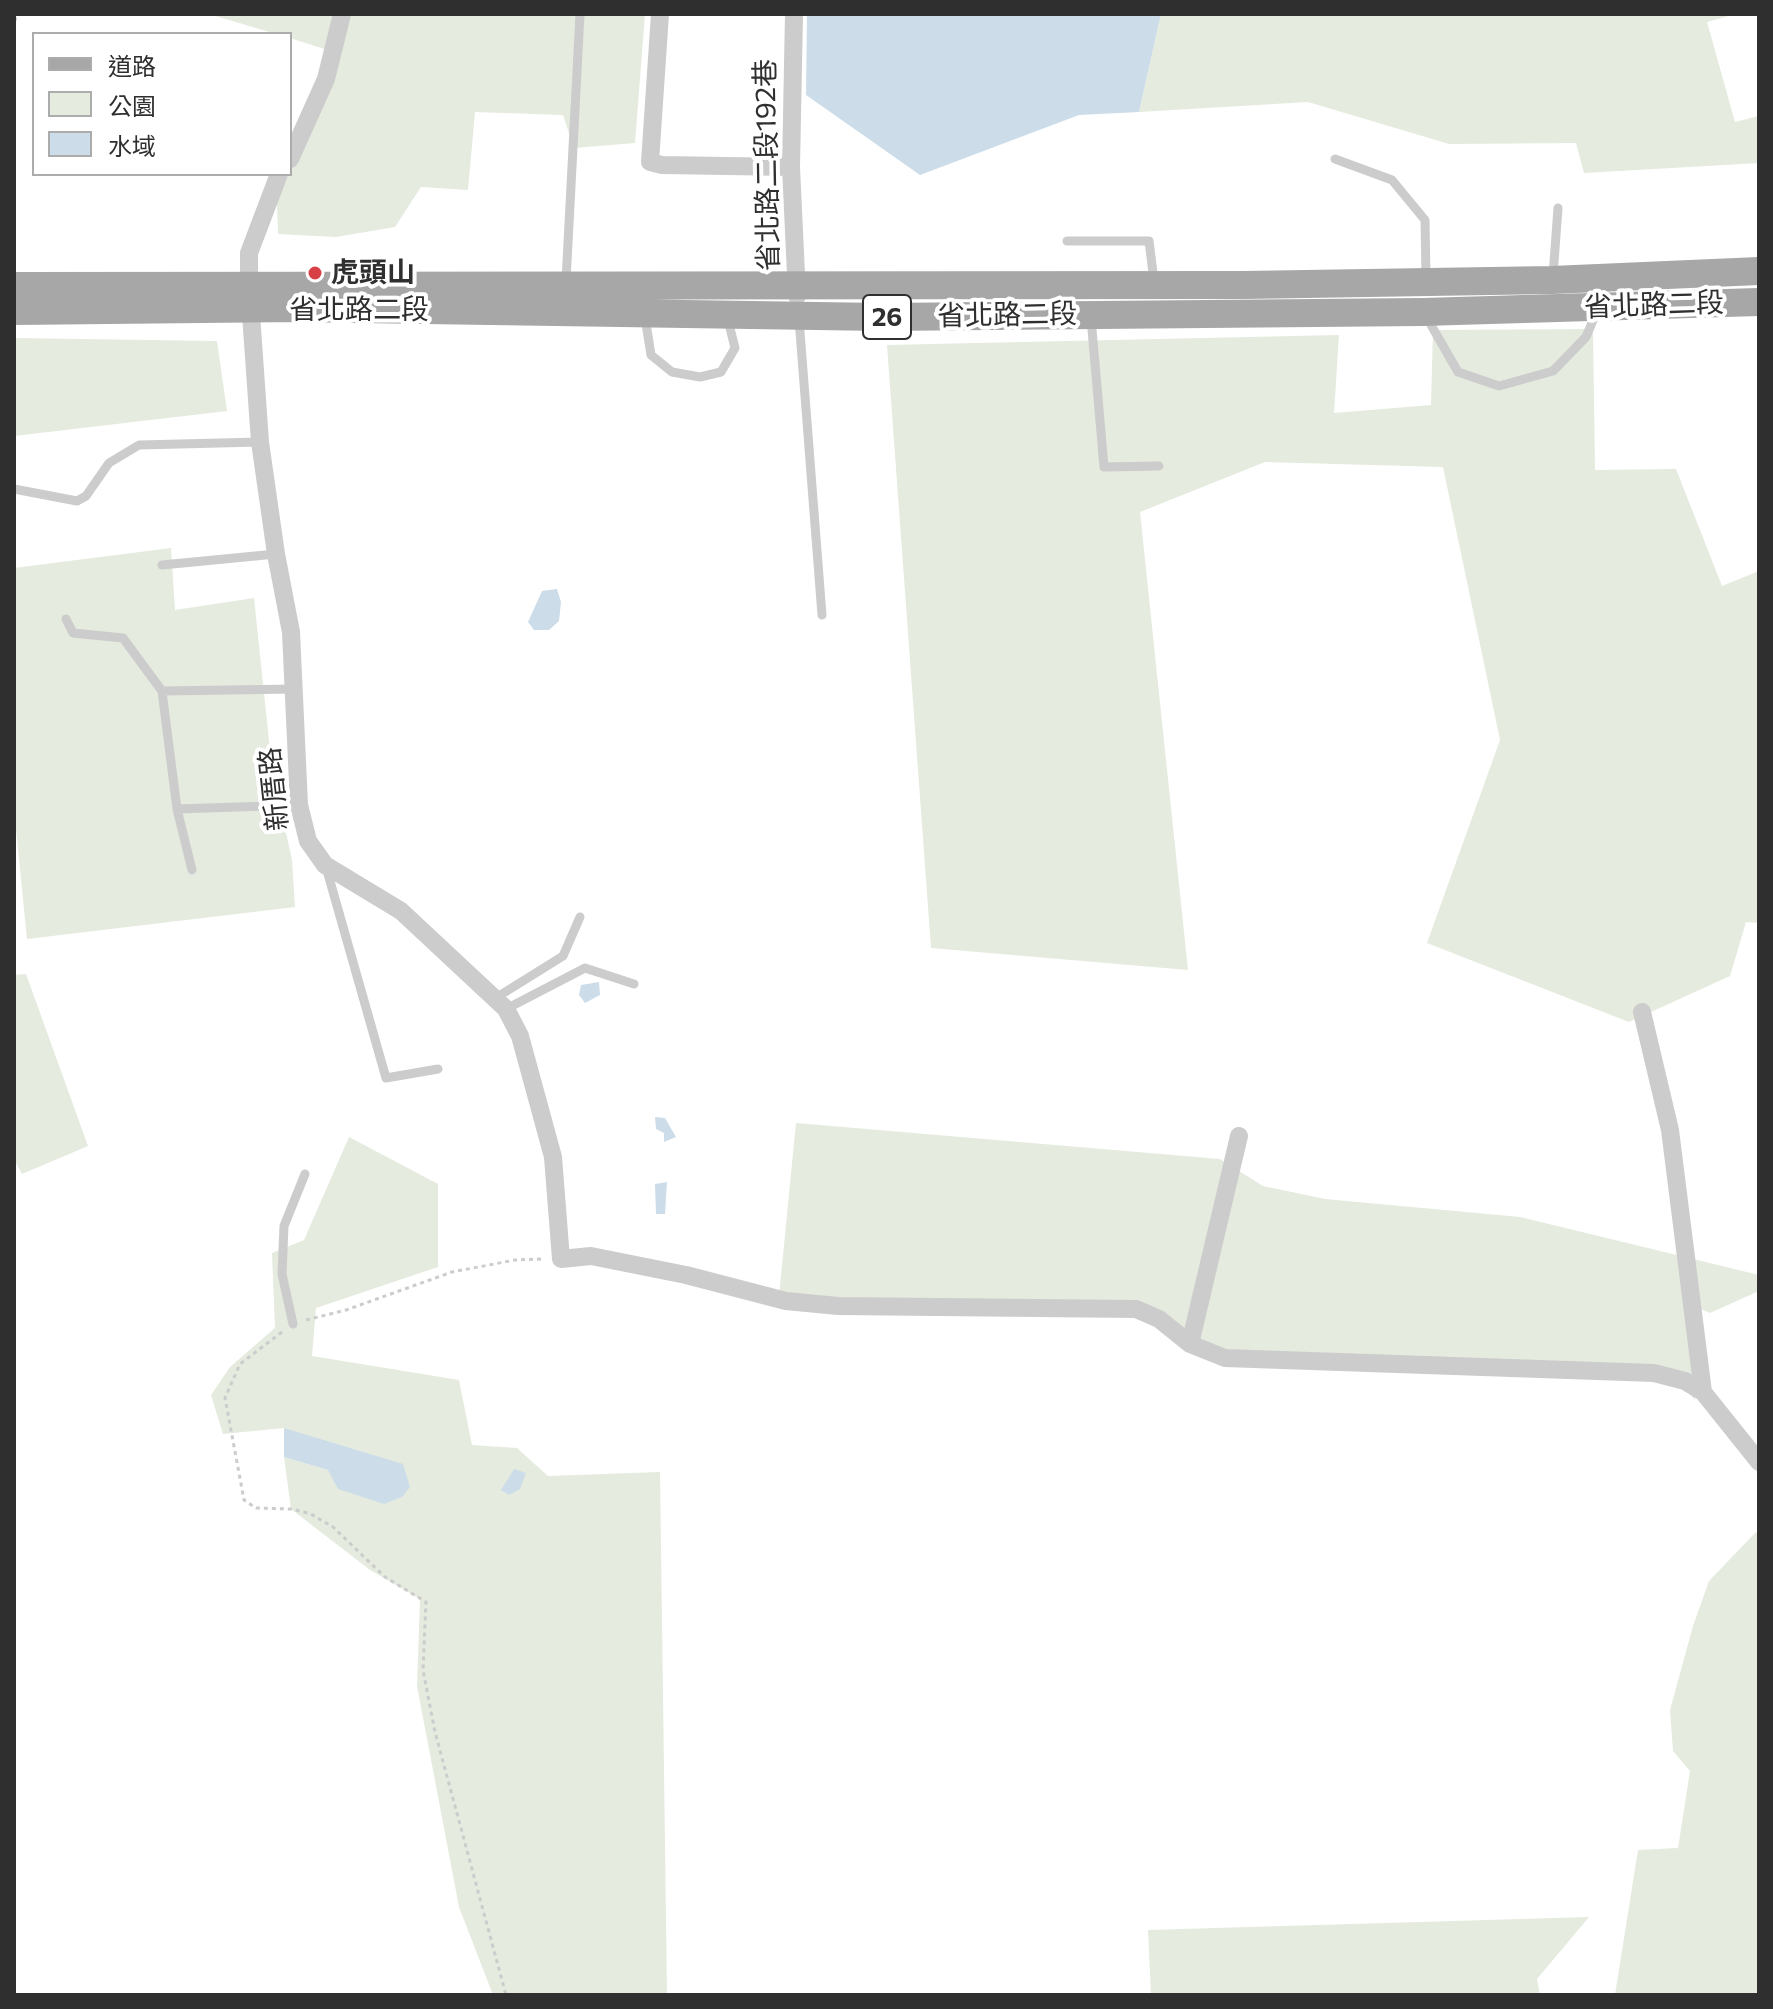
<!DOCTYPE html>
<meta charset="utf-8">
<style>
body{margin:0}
#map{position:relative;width:1773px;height:2009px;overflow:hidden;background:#fff;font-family:Commissioner,"Noto Sans TC",sans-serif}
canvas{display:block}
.frame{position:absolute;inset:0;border:16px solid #2f2f2f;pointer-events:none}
.legend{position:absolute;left:32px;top:32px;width:260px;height:144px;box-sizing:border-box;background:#fff;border:2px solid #acacac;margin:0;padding:10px 14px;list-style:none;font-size:24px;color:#2f2f2f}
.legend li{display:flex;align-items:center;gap:16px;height:40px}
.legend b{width:40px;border:2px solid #acacac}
</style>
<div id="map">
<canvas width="1773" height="2009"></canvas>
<div class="frame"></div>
<ul class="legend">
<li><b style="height:10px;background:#a7a7a7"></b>道路</li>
<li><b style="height:22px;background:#e5ebde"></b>公園</li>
<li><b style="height:22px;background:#ccdde9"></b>水域</li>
</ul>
</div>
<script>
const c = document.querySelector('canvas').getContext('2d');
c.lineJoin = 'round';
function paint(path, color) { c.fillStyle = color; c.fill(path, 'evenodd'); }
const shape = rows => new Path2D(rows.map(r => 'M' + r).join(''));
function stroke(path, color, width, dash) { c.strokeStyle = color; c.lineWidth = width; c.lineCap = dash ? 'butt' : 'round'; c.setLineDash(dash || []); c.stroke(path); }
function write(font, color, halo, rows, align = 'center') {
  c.font = font + ' Commissioner,"Noto Sans TC",sans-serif'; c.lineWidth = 8; c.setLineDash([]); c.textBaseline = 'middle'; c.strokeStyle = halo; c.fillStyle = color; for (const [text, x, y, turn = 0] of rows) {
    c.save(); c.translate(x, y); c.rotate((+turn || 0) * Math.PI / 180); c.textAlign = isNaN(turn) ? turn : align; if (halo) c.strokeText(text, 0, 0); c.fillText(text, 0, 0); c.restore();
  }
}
const green = shape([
 [209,14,645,14,635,143,574,148,563,115,475,112,468,190,421,187,395,227,336,237,278,234,277,201,328,82,337,53,290,38,290,34,276,34],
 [1161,14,1735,14,1707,22,1735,122,1759,116,1759,163,1584,173,1576,143,1449,144,1308,102,1139,112],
 [1593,329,1595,470,1676,469,1722,586,1759,571,1759,923,1746,922,1730,976,1629,1022,1427,943,1500,740,1443,467,1265,462,1140,512,1188,970,931,948,887,345,1339,335,1334,413,1431,405,1433,330],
 [14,338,217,341,227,411,14,436],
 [171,548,175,610,254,598,272,769,292,860,295,907,27,939,14,809,14,568],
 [26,974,88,1146,22,1174,14,1159,14,975],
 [796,1123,1220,1159,1263,1186,1325,1199,1520,1217,1759,1275,1759,1291,1710,1313,1687,1303,1695,1400,1676,1379,1211,1351,1147,1313,779,1296],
 [349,1137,438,1184,438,1267,316,1308,312,1356,459,1380,472,1445,517,1448,548,1476,660,1472,667,1995,493,1995,459,1907,417,1686,420,1599,370,1570,291,1509,284,1457,328,1470,384,1504,284,1428,223,1434,211,1395,230,1367,275,1328,272,1253,304,1240],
 [1756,1532,1759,1538,1759,1995,1615,1995,1638,1850,1678,1848,1690,1771,1673,1751,1670,1710,1693,1626,1709,1581],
 [1589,1917,1537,1979,1540,1995,1151,1995,1148,1930]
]);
const water = shape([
 [807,14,1161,14,1139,112,1079,115,920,175,806,95],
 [557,589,561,602,559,621,549,630,534,630,528,622,542,591],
 [599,982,600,995,585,1003,579,995,581,985],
 [655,1117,665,1118,676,1137,664,1142,664,1133,656,1129],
 [667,1182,665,1214,656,1214,655,1184],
 [284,1428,403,1464,410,1487,402,1497,384,1504,338,1489,328,1470,284,1457],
 [514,1469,526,1473,520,1489,509,1495,501,1490]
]);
const path = shape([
 [14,29,16,14],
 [306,1320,346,1310,452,1272,515,1260,541,1259],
 [282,1332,240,1364,225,1398,244,1500,256,1508,292,1509,311,1514,333,1527,385,1577,426,1602,423,1670,435,1732,506,1995]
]);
const service = shape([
 [1335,159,1392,180,1425,220,1426,278],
 [1067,241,1149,241,1154,281],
 [1553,276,1558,208],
 [566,281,580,14],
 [645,317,651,355,672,372,700,377,721,372,735,348,728,320],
 [1091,318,1104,467,1159,466],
 [1427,318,1458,372,1499,386,1553,371,1586,337,1597,311],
 [799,319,822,615],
 [14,489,77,501,86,496,109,463,139,445,260,442],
 [162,565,276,554],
 [66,619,73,633,123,638,162,691],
 [295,689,162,691,177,809,299,805],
 [177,809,192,870],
 [326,867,386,1078,438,1069],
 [494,999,563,956,580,917],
 [506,1009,585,968,634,984],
 [293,1324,282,1274,284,1226,305,1174]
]);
const minor = shape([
 [660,14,650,162,662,165,791,167],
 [794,14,791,167,797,296],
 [290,159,326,79,342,14],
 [279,174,249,253,249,286,260,442,276,554,291,632,299,805,308,841,325,865,401,911,506,1009,520,1036,553,1157,561,1259,591,1256,686,1275,786,1301,838,1306,1136,1309,1159,1319,1190,1344,1225,1358,1654,1373,1685,1381,1703,1392],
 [1642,1012,1670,1130,1703,1392,1759,1462],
 [1190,1344,1239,1136]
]);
const primary = shape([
 [14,286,1244,285,1552,280,1759,271],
 [14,311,295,308,881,317,1423,312,1759,302]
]);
const markers = [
 [315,273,8,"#d74045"]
];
const shields = [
 [887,317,48]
];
const shieldNames = [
 ["26",887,317]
];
const streetNames = [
 ["省北路二段192巷",767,165,-91],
 ["省北路二段",1654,305,-2],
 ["省北路二段",359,310],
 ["省北路二段",1007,315,-1],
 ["新厝路",274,789,-96]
];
const poiNames = [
 ["虎頭山",331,273]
];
paint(green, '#e5ebde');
paint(water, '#ccdde9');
stroke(path, '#ccc', 3, [4, 4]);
stroke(service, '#ccc', 9);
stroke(minor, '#ccc', 18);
stroke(primary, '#a7a7a7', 28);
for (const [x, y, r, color] of markers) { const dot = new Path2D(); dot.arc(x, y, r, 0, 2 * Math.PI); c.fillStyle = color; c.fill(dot); stroke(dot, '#fff', 3); }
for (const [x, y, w] of shields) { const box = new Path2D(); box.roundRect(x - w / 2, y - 22, w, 44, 6); c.fillStyle = '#fff'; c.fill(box); stroke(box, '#2f2f2f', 2); }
write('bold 26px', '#2f2f2f', null, shieldNames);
write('28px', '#2f2f2f', '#fff', streetNames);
write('bold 28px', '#2f2f2f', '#fff', poiNames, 'left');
</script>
